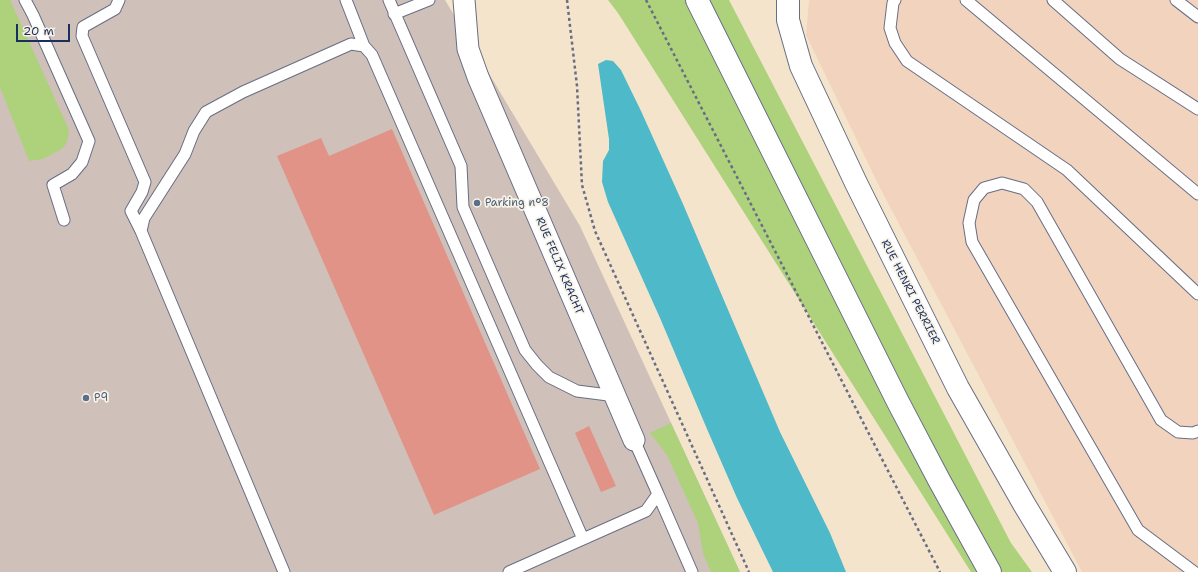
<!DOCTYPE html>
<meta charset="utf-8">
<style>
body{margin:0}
#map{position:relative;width:1198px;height:572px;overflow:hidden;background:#f5e4cc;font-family:"Shantell Sans",sans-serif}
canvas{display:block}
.scale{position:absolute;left:16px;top:24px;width:54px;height:18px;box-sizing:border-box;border:2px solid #1b2f5e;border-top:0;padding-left:5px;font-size:12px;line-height:14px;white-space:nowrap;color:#1b2f5e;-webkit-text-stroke:3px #f7f3e8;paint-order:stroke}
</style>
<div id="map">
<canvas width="1198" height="572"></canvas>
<div class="scale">20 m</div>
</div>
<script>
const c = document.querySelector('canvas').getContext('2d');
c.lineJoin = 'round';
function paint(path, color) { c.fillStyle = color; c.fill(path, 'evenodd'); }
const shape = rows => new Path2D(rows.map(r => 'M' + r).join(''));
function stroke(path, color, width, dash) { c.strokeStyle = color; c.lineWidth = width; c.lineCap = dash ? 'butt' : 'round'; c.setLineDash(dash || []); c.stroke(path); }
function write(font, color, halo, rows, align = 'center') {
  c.font = font + ' "Shantell Sans",sans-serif'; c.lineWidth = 3.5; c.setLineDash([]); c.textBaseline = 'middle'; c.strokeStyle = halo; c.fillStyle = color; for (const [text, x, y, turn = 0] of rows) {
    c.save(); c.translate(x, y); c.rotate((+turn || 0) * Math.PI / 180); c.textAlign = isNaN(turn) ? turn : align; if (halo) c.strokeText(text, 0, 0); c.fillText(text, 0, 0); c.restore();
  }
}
const built = shape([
 [809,0,1198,0,1198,572,1082,572,878,184,806,35]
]);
const industrial = shape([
 [0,0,445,0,580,226,740,572,0,572]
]);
const green = shape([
 [0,0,10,0,11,2,69,130,67,142,62,149,43,159,29,161,0,87],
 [608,0,729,0,1011,543,1032,572,971,572,618,13],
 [671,423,740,572,711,572,703,553,698,523,667,455,650,433]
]);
const water = shape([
 [606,60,613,61,621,70,641,111,683,204,780,432,830,533,846,572,773,572,737,498,707,429,660,318,608,202,602,182,603,161,609,150,609,139,598,64]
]);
const building = shape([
 [392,129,540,469,434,515,277,156,321,138,329,156],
 [589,426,616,486,601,492,575,433]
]);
const path = shape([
 [567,0,577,86,582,185,595,231,749,572],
 [646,0,940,572]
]);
const service = shape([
 [25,0,33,15,89,141,82,162,72,174,53,185,64,220],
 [119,0,115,9,83,27,82,36,145,182,142,192,131,211,141,231],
 [346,0,364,46],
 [389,0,461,166,463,207,525,350,537,365,549,377,577,391,616,396],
 [895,0,893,3,890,28,895,43,907,61,1067,170,1198,294],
 [966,0,1198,194],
 [1053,0,1120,59,1198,109],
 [1176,0,1198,17],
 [394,14,429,0],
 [658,494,692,572],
 [284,572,141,231,144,218,185,154,194,131,206,112,243,92,351,44,364,46,372,55,583,539],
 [509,572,646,511,658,494,634,440],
 [1194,572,1138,530,972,242,969,223,974,200,984,188,1002,183,1024,189,1037,202,1161,420,1178,432,1193,433,1198,431]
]);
const minor = shape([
 [464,0,468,49,478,77,634,440]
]);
const tertiary = shape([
 [788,0,788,20,801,66,856,183,958,388,1024,504,1065,572]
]);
const secondary = shape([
 [697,0,898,402,939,480,990,572]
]);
const markers = [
 [477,203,4,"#5c6f8a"],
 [86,398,4,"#5c6f8a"]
];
const serviceNames = [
 ["Parking n°8",485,203],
 ["P9",94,398]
];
const streetNames = [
 ["RUE FELIX KRACHT",559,266,67],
 ["RUE HENRI PERRIER",910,292,63]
];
paint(built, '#f2d4be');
paint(industrial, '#cfc0ba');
paint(green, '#aed27b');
paint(water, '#4db9c9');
paint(building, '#e09386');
stroke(service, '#676e84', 13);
stroke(minor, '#676e84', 23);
stroke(tertiary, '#676e84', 24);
stroke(secondary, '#676e84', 24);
stroke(path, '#676e84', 2.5, [3, 3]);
stroke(service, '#fff', 11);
stroke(minor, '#fff', 21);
stroke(tertiary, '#fff', 22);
stroke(secondary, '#fff', 22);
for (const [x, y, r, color] of markers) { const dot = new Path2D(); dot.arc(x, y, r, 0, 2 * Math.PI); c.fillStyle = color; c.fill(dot); stroke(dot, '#f7f3e8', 1.5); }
write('11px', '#4e5e75', '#f7f3e8', serviceNames, 'left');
write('11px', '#1b2f5e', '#f7f3e8', streetNames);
</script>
